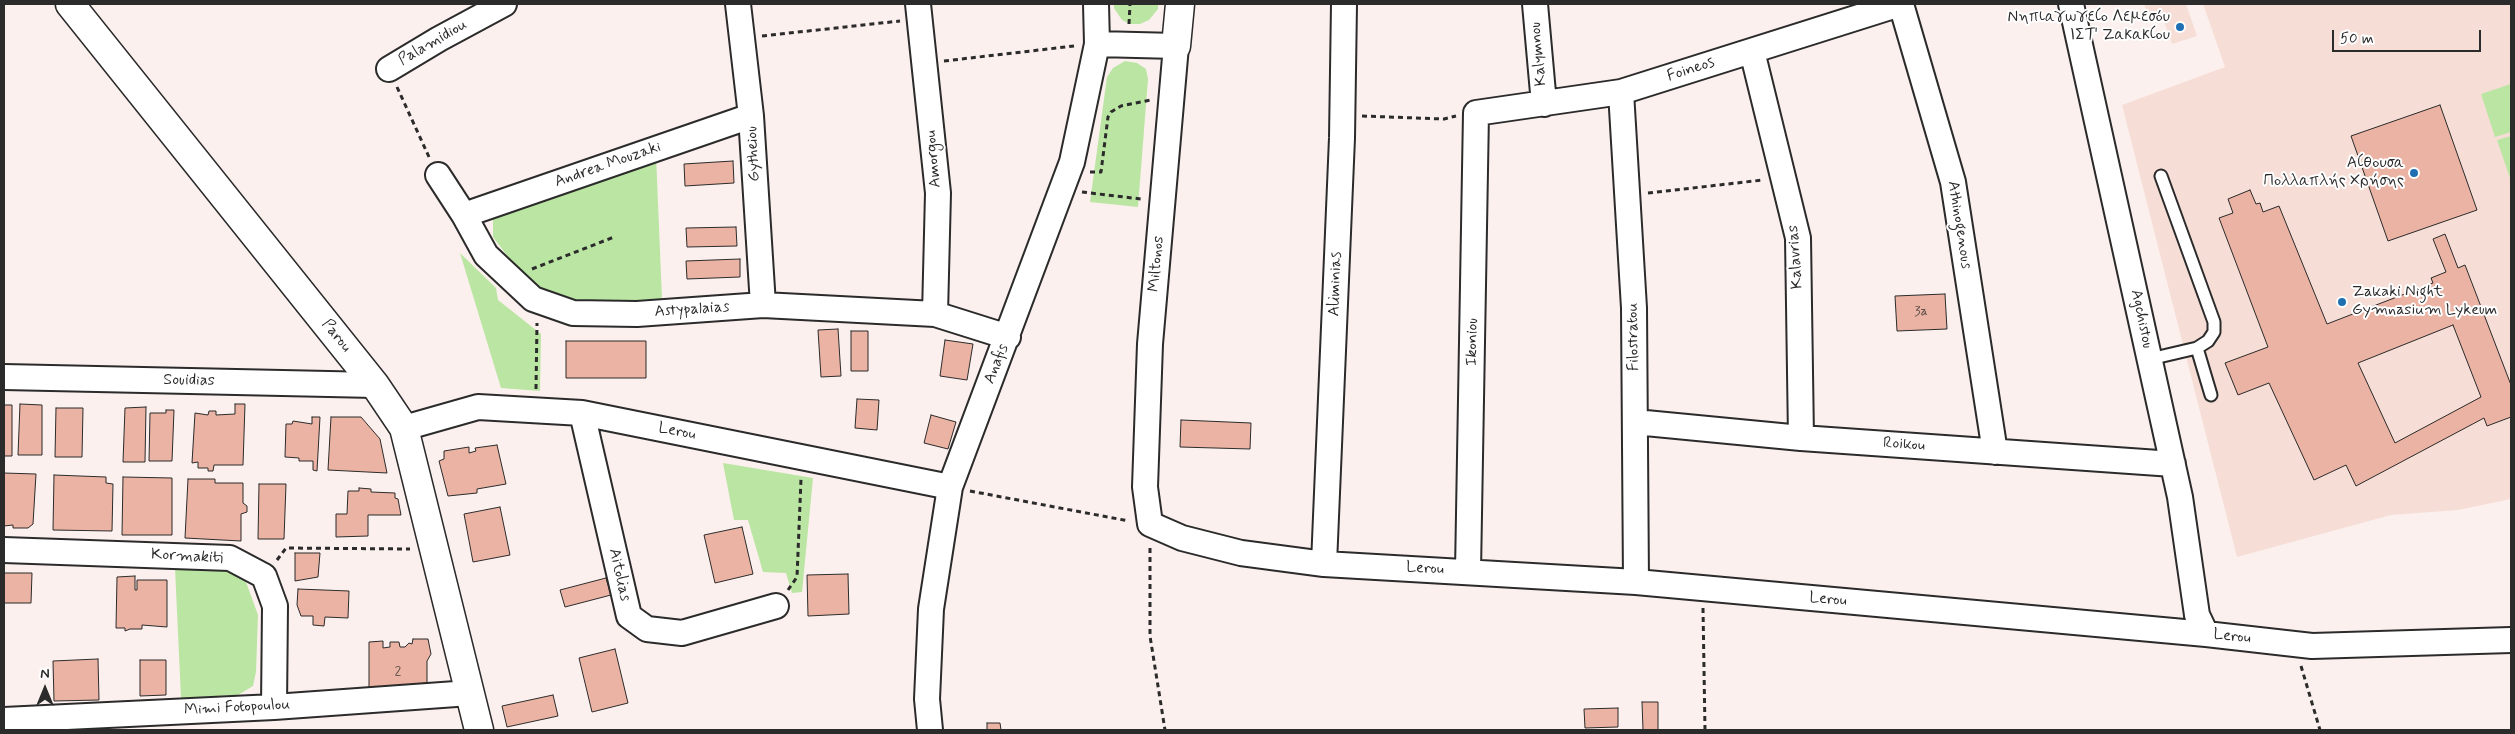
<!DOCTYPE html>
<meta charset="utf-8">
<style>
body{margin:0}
#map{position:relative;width:2515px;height:734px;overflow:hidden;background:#fbf0ed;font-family:Mynerve,sans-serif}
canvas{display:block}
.frame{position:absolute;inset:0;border:5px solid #2b2b2b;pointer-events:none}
.north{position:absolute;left:20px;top:664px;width:50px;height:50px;-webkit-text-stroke:4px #fff;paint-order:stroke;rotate:0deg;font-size:14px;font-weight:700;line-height:20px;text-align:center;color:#2b2b2b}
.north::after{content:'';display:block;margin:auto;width:18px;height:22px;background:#2b2b2b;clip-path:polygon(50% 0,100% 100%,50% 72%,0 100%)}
.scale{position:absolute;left:2332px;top:30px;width:149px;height:22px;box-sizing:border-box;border:2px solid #2b2b2b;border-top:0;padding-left:6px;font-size:15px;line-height:18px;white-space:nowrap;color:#2b2b2b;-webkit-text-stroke:4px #fff;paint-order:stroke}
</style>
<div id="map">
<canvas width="2515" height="734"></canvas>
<div class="frame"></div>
<div class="north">N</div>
<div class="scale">50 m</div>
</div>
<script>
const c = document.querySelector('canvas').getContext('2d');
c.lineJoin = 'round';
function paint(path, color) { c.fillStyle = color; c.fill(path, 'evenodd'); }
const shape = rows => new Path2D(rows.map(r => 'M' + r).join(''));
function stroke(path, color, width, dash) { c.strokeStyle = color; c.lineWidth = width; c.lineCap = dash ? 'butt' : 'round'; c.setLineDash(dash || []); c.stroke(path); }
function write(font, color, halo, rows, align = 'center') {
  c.font = font + ' Mynerve,sans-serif'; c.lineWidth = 4; c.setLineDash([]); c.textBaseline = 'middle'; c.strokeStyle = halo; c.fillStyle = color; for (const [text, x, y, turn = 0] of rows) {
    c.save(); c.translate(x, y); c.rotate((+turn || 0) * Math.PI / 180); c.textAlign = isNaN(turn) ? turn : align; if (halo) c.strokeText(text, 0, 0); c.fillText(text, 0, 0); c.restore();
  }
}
const built = shape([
 [2144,4,2186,4,2197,36,2172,44,2162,15,2149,19],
 [2203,4,2511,4,2511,499,2458,510,2391,515,2237,557,2122,105,2225,67]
]);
const green = shape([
 [1114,4,1158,4,1158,9,1149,20,1140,24,1130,24,1122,20,1114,8],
 [1125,61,1137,63,1146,69,1148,79,1138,207,1090,202,1107,77,1113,68],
 [2511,84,2511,132,2495,137,2481,94],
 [2511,136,2511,181,2497,140],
 [656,155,662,299,576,304,527,282,493,237,493,218],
 [460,253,496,288,498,300,541,334,540,391,501,388],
 [723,463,813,478,802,592,792,593,786,573,763,572,748,520,734,520],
 [175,568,226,570,246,582,258,615,256,672,253,686,238,695,181,698]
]);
const building = shape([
 [2440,105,2477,210,2388,241,2351,136,2440,105],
 [733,161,734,183,685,186,684,164,733,161],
 [2250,190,2256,204,2260,203,2263,212,2279,206,2327,324,2433,283,2431,278,2446,272,2433,239,2445,234,2458,268,2465,265,2511,385,2511,417,2487,426,2484,418,2356,486,2346,465,2314,480,2269,383,2238,395,2225,363,2268,347,2219,218,2233,213,2228,199,2250,190],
 [2453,325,2481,397,2395,443,2358,363,2453,325],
 [736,227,737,246,687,247,686,228,736,227],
 [740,259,740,277,687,279,686,261,740,259],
 [1945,294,1947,329,1897,331,1895,296,1945,294],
 [838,329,841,376,821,377,818,330,838,329],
 [851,331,868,331,868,371,851,371,851,331],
 [945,340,973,344,967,380,940,376,945,340],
 [566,341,646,341,646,378,566,378,566,341],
 [857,399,879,400,877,430,855,428,857,399],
 [20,404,42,405,42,455,18,455,20,404],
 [235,404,245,404,243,465,214,465,213,471,208,471,208,468,198,468,198,462,192,463,195,413,208,415,209,411,216,411,216,415,235,414,235,404],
 [4,405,12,405,12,456,4,456,4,405],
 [146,407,145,462,123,462,125,408,146,407],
 [56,408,83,408,82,457,55,457,56,408],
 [166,410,174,410,172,461,149,461,150,413,166,413,166,410],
 [931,415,956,422,948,449,924,443,931,415],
 [312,417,320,417,317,471,313,470,313,461,299,461,299,458,285,457,286,424,292,424,293,421,312,424,312,417],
 [331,417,361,417,380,439,387,473,328,470,331,417],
 [1181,420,1251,423,1250,449,1180,447,1181,420],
 [497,445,506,484,477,489,477,493,448,496,439,461,444,459,444,451,469,447,469,453,476,451,475,448,497,445],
 [4,473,36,474,33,524,28,528,13,528,13,525,4,526,4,473],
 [54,475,106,477,106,483,113,484,112,531,53,530,54,475],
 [123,477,172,478,172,535,122,535,123,477],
 [188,479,215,479,215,483,243,483,243,503,247,506,247,512,241,514,241,541,185,538,188,479],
 [259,484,286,484,284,539,258,539,259,484],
 [359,488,371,489,371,492,395,493,395,498,398,499,401,515,368,515,368,536,336,537,336,514,347,514,348,491,359,491,359,488],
 [500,507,510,555,473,562,464,514,500,507],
 [742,527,753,574,715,583,704,535,742,527],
 [295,553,320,553,318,577,295,581,295,553],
 [4,573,32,573,31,603,4,603,4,573],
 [848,574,849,614,808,616,807,575,848,574],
 [135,576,135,590,137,590,137,580,167,580,167,627,142,625,142,629,130,629,125,631,125,628,116,628,117,577,135,576],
 [606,578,611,595,565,607,560,590,606,578],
 [298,589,349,591,348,618,325,617,324,626,313,625,313,616,301,616,297,605,298,589],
 [413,639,428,639,431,654,427,661,427,683,369,688,369,642,383,641,383,648,390,647,390,642,399,642,400,647,405,647,409,643,412,644,413,639],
 [615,649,628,703,592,712,579,658,615,649],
 [98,659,99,700,54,701,53,661,98,659],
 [140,660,166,660,166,695,140,696,140,660],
 [553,695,558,716,507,727,502,706,553,695],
 [1642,702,1658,702,1658,730,1643,730,1642,702],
 [1618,708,1618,727,1585,728,1584,709,1618,708],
 [987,723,1000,723,1001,730,987,730,987,723]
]);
const path = shape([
 [1129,24,1130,4],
 [762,36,900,21],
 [944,61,1074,46],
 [397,87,429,157],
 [1362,116,1444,119,1456,116],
 [1090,172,1101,172,1108,117,1111,112,1121,106,1151,100],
 [1082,192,1141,199],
 [1648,193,1763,180],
 [532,269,614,237],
 [536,389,537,323],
 [970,491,1129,521],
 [1150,548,1150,636,1165,730],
 [277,560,286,548,410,549],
 [788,590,797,577,801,479],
 [1703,608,1705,730],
 [2301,666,2320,730]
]);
const lane = shape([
 [2197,348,2211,395],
 [2150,359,2197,348,2208,341,2214,332,2214,322,2161,176]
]);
const street = shape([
 [738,4,751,116,763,305],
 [918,4,938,193,935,314],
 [1535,4,1544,104],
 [1901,4,1953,182,1995,452],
 [2071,4,2180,497,2197,615,2206,634],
 [1097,44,1176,46,1150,344,1145,487,1150,524,1182,538,1241,553,1324,564,1636,582,2206,634,2312,646,2511,640],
 [1752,51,1798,238,1801,438],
 [389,69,439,39,504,4],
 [1621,92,1634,308,1636,582],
 [438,175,464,215,486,255,533,299,573,313,637,314,763,305,935,314,1008,337],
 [464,215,751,116],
 [4,377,375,385],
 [582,413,629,616,647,629,682,633,776,606],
 [1635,422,1801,438,2173,464],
 [404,428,478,407,582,413,950,487],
 [4,550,230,558,264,576,275,606,274,707],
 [1324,564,1342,138,1344,4],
 [1468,571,1476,113,1621,92,1900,4],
 [4,720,274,707,470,693],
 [930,730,927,699,931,609,950,487,1072,162,1097,44,1096,4]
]);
const secondary = shape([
 [70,4,375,385,404,428,479,730],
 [1176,46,1180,4]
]);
const markers = [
 [2180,27,5,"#1f6fb2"],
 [2414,173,5,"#1f6fb2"],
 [2342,302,5,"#1f6fb2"]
];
const numberNames = [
 ["3a",1921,312],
 ["2",398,672]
];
const poiNames = [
 ["Νηπιαγωγείο Λεμεσόυ",2170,18],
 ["ΙΣΤ' Ζακακίου",2170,36],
 ["Αίθουσα",2404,164],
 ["Πολλαπλής Χρήσης",2404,182],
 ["Zakaki Night",2352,293,"left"],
 ["Gymnasium Lykeum",2352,311,"left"]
];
const streetNames = [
 ["Palamidiou",433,43,-30],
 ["Kalymnou",1539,54,-95],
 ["Foineos",1691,70,-18],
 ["Gytheiou",754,154,-93],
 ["Amorgou",934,159,-95],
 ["Andrea Mouzaki",608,165,-19],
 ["Athinogenous",1959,225,81],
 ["Kalavrias",1796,257,-94],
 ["Miltonos",1157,264,-85],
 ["Aliminias",1336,284,-88],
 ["Astypalaias",692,310,-4],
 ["Agchistou",2141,319,78],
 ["Parou",336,336,51],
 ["Filostratou",1634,337,-91],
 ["Ikoniou",1473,342,-89],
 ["Anafis",997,364,-68],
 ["Souidias",189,381,1],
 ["Lerou",677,432,11],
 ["Roikou",1904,445,4],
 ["Kormakiti",187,557,3],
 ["Lerou",1425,569,3],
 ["Aitolias",619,575,77],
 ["Lerou",1828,600,5],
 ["Lerou",2232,637,6],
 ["Mimi Fotopoulou",237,708,-3]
];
paint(built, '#f6ded7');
paint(green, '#bbe5a2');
paint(building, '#ebb3a3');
stroke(building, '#2b2b2b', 1);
stroke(lane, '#2b2b2b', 15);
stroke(street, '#2b2b2b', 28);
stroke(secondary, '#2b2b2b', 31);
stroke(path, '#2b2b2b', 3, [5, 4]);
stroke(lane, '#fff', 11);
stroke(street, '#fff', 24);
stroke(secondary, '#fff', 28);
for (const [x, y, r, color] of markers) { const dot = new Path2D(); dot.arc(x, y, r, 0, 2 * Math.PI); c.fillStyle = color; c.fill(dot); stroke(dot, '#fff', 2); }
write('14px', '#5b4d49', null, numberNames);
write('16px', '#2b2b2b', '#fff', poiNames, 'right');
write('16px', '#2b2b2b', '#fff', streetNames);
</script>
